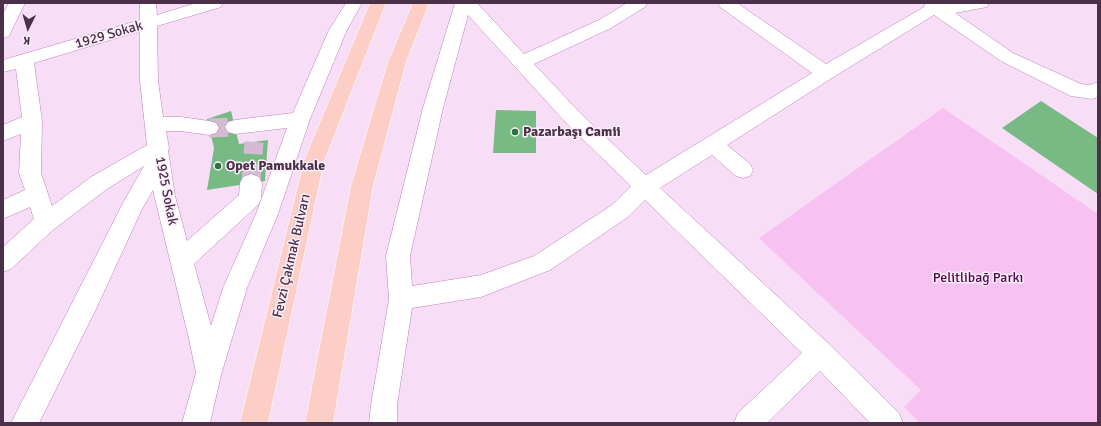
<!DOCTYPE html>
<meta charset="utf-8">
<style>
body{margin:0}
#map{position:relative;width:1101px;height:426px;overflow:hidden;background:#f7ddf5;font-family:Signika,sans-serif}
canvas{display:block}
.frame{position:absolute;inset:0;border:4px solid #4a3048;pointer-events:none}
.north{position:absolute;left:8px;top:8px;width:40px;height:40px;-webkit-text-stroke:3px #fceffb;paint-order:stroke;rotate:185deg;font-size:11px;font-weight:700;line-height:16px;text-align:center;color:#4a3048}
.north::after{content:'';display:block;margin:auto;width:14px;height:18px;background:#4a3048;clip-path:polygon(50% 0,100% 100%,50% 72%,0 100%)}
</style>
<div id="map">
<canvas width="1101" height="426"></canvas>
<div class="frame"></div>
<div class="north">K</div>
</div>
<script>
const c = document.querySelector('canvas').getContext('2d');
c.lineJoin = 'round';
function paint(path, color) { c.fillStyle = color; c.fill(path, 'evenodd'); }
const shape = rows => new Path2D(rows.map(r => 'M' + r).join(''));
function stroke(path, color, width, dash) { c.strokeStyle = color; c.lineWidth = width; c.lineCap = dash ? 'butt' : 'round'; c.setLineDash(dash || []); c.stroke(path); }
function write(font, color, halo, rows, align = 'center') {
  c.font = font + ' Signika,sans-serif'; c.lineWidth = 3; c.setLineDash([]); c.textBaseline = 'middle'; c.strokeStyle = halo; c.fillStyle = color; for (const [text, x, y, turn = 0] of rows) {
    c.save(); c.translate(x, y); c.rotate((+turn || 0) * Math.PI / 180); c.textAlign = isNaN(turn) ? turn : align; if (halo) c.strokeText(text, 0, 0); c.fillText(text, 0, 0); c.restore();
  }
}
const green = shape([
 [943,108,1098,214,1098,423,920,423,904,407,921,390,759,238]
]);
const building = shape([
 [1041,101,1098,138,1098,194,1002,128],
 [496,110,536,111,536,153,493,153],
 [231,111,239,144,268,140,265,181,207,190,214,148,207,119]
]);
const minorTunnel = shape([
 [209,128,235,127],
 [251,183,254,142]
]);
const minor = shape([
 [9,3,25,3,9,36,3,38,3,14,9,3],
 [140,3,156,3,157,15,196,3,223,3,221,7,157,26,158,81,163,117,181,117,209,121,216,123,219,128,216,133,209,135,181,131,166,131,169,148,168,150,175,196,187,241,239,195,240,183,243,177,251,174,259,177,262,183,261,199,258,205,194,264,211,326,223,288,256,214,287,128,235,134,228,132,225,127,228,122,235,120,293,113,328,32,346,3,362,3,346,32,310,119,278,214,247,288,221,375,210,423,182,423,196,373,189,339,153,190,141,211,97,307,39,423,11,423,124,201,144,166,107,189,54,229,11,269,3,272,3,247,34,219,30,207,3,219,3,200,25,190,19,173,21,134,3,141,3,125,22,117,16,69,3,72,3,60,140,20,140,3],
 [140,31,140,81,147,145,91,177,52,206,41,173,42,121,34,63,140,31],
 [455,3,477,3,524,54,599,20,627,3,647,3,645,7,611,28,534,64,582,115,646,175,812,73,720,7,718,3,737,3,826,64,924,7,925,3,989,3,987,7,955,13,1013,53,1081,84,1090,85,1098,82,1098,97,1092,99,1071,96,1001,61,934,15,832,78,727,145,750,164,753,170,750,176,743,178,736,176,712,155,660,188,829,344,899,413,903,423,870,423,820,371,767,423,734,423,738,413,802,353,645,200,628,217,550,270,481,297,412,308,397,405,397,423,369,423,371,405,389,299,386,256,423,108,455,3],
 [468,15,568,125,631,186,612,205,534,256,481,275,412,286,410,256,443,108,468,15]
]);
const major = shape([
 [370,3,386,3,324,161,268,423,240,423,304,161,370,3],
 [413,3,429,3,406,62,373,186,333,423,305,423,351,186,388,62,413,3]
]);
const markers = [
 [515,132,4,"#2c723d"],
 [218,166,4,"#2c723d"]
];
const streetNames = [
 ["1929 Sokak",109,35,-16],
 ["1925 Sokak",166,191,79],
 ["Fevzi Çakmak Bulvarı",292,256,-77]
];
const poiNames = [
 ["Pazarbaşı Camii",523,132],
 ["Opet Pamukkale",226,166]
];
const parkNames = [
 ["Pelitlibağ Parkı",978,278]
];
paint(green, '#f7c1f2');
paint(building, '#77ba83');
stroke(minorTunnel, '#d4bad2', 19, [19, 10]);
stroke(minor, '#bd81b9', 1);
stroke(major, '#fff', 1);
paint(minor, '#fff');
paint(major, '#fdcec6');
for (const [x, y, r, color] of markers) { const dot = new Path2D(); dot.arc(x, y, r, 0, 2 * Math.PI); c.fillStyle = color; c.fill(dot); stroke(dot, '#fceffb', 1.5); }
write('14px', '#4a3048', '#fceffb', streetNames);
write('bold 14px', '#4a3048', '#fceffb', poiNames, 'left');
write('14px', '#520051', '#fceffb', parkNames);
</script>
